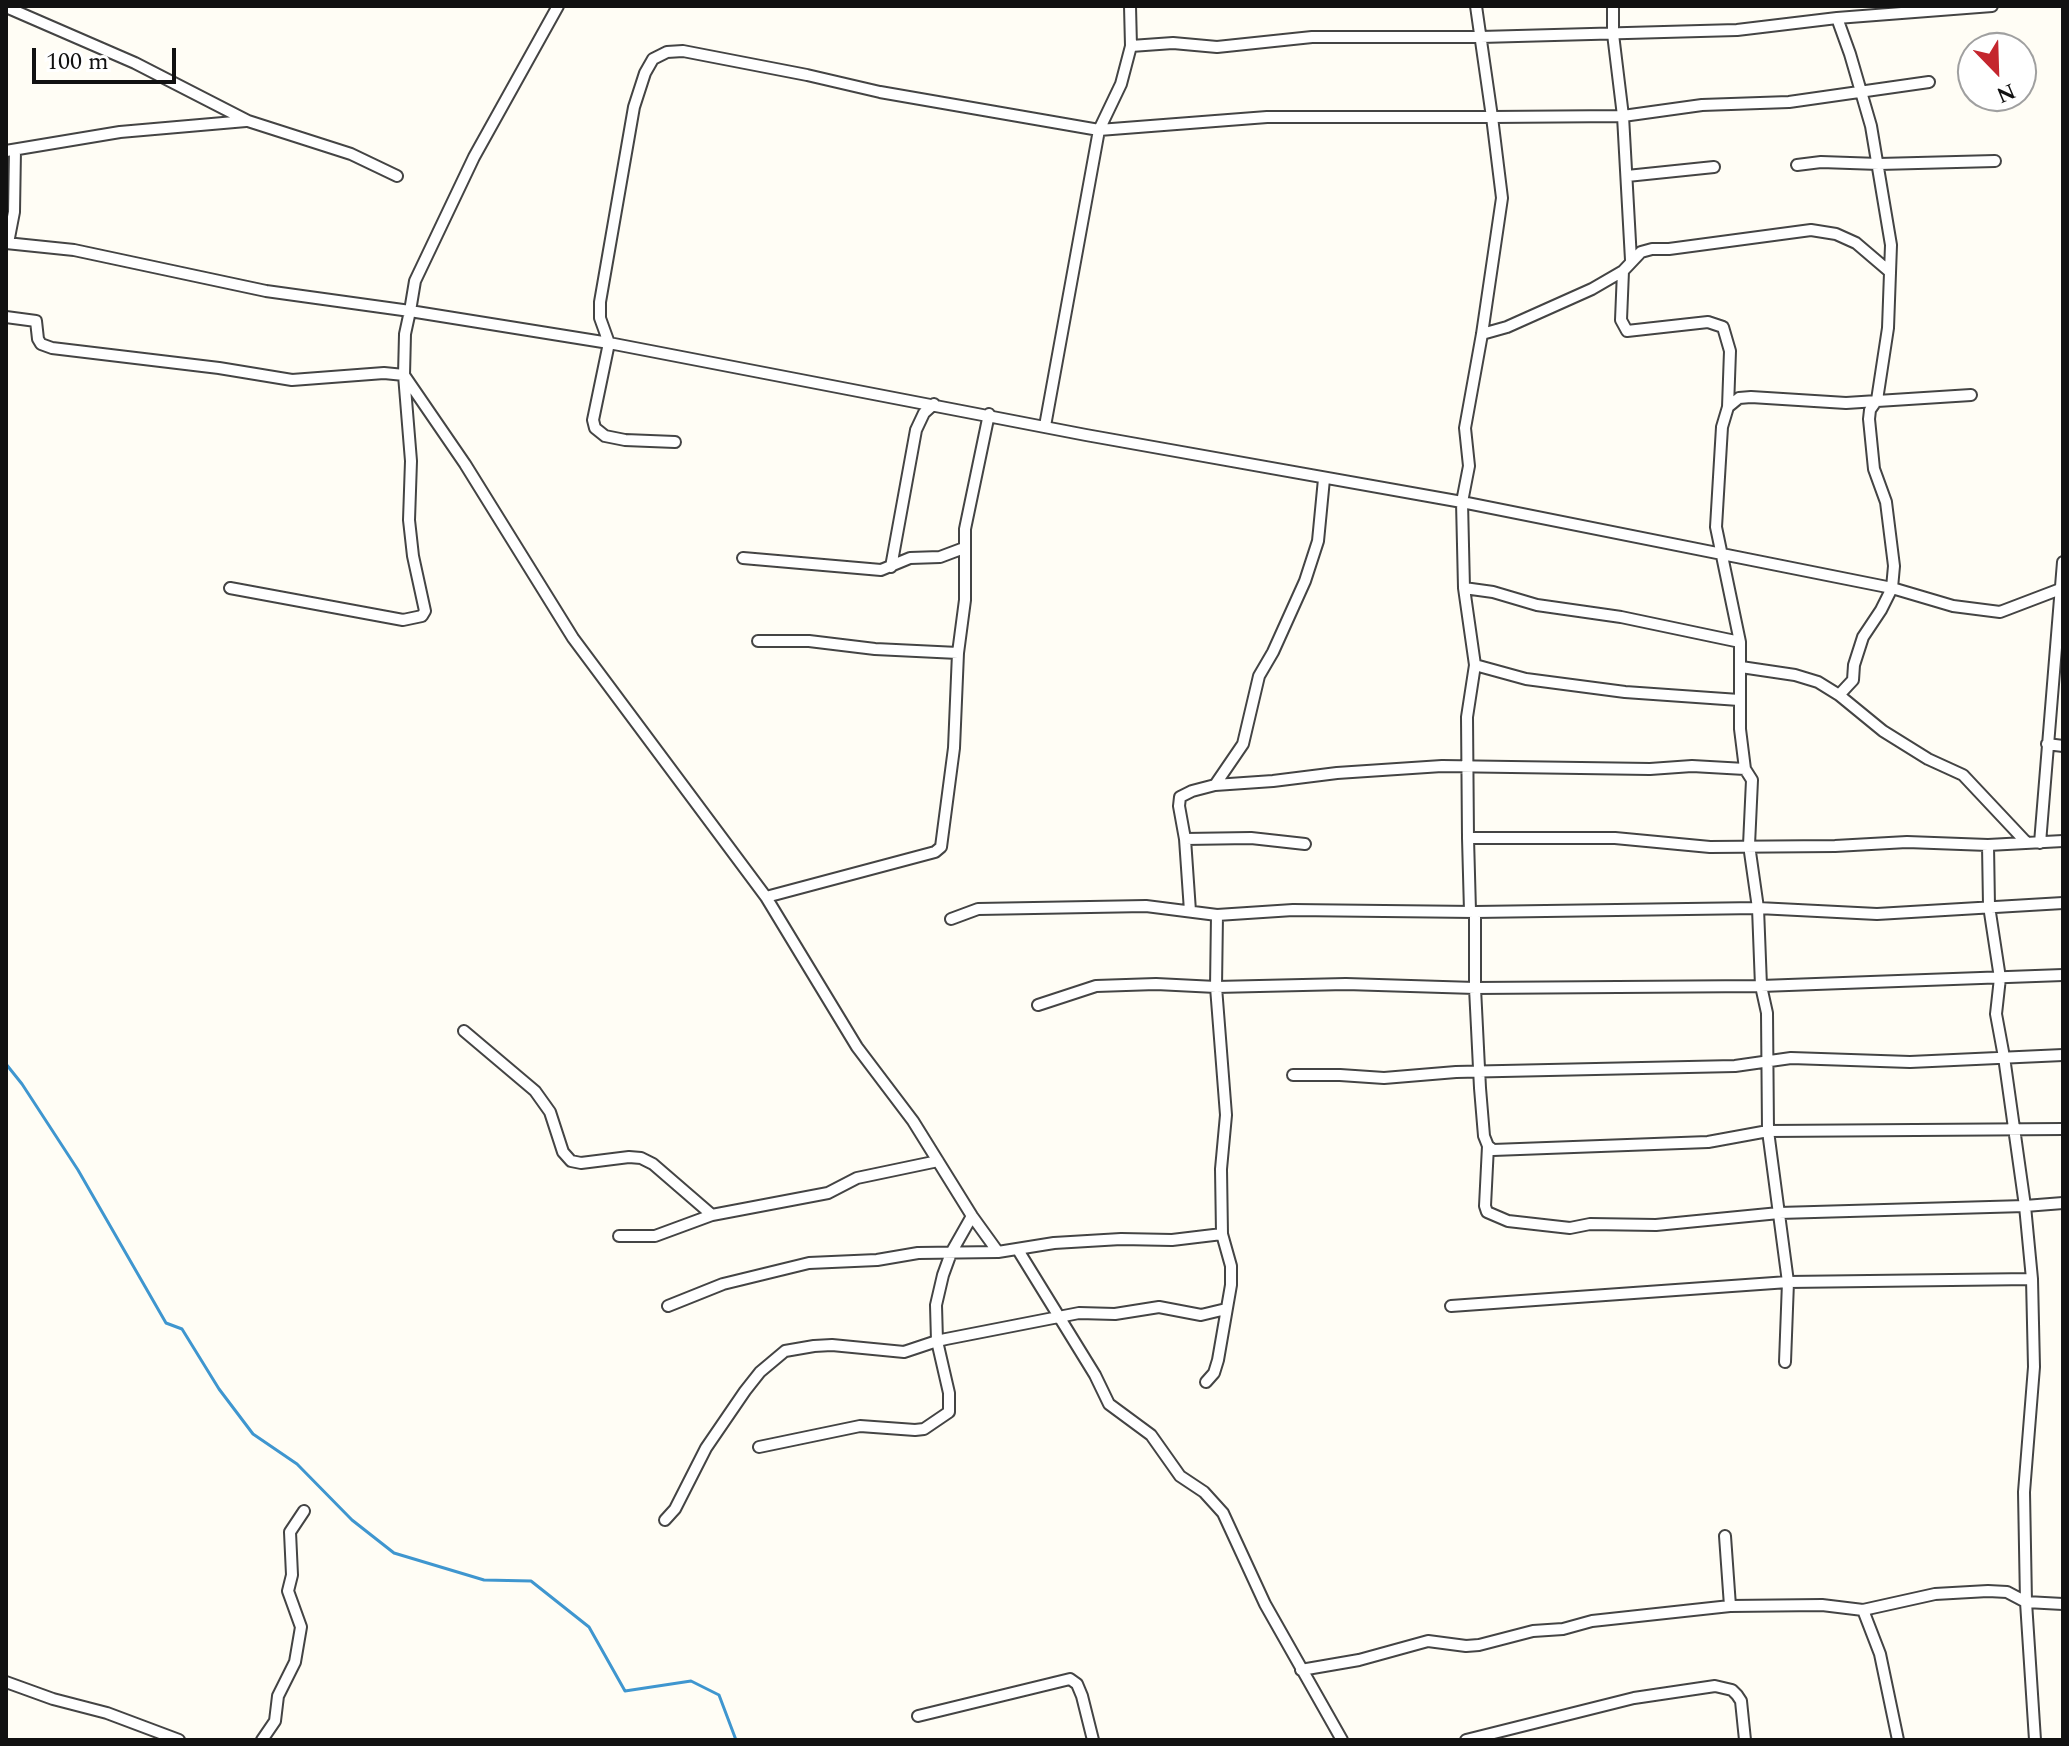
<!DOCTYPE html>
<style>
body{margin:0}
#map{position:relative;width:2069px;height:1746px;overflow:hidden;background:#fffdf5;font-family:Spectral,serif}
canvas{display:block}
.frame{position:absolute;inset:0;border:8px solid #111;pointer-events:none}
.north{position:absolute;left:1957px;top:32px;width:80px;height:80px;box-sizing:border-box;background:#fff;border:2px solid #a0a0a0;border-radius:50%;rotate:157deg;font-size:22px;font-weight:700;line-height:32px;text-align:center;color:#111}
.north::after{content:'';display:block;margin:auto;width:28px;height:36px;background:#c4262e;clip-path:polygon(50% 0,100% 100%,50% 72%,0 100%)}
.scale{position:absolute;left:32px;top:48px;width:144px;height:36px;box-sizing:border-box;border:4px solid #111;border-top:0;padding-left:10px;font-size:24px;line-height:28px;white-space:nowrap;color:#111;-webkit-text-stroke:6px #fff;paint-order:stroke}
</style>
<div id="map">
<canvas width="2069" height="1746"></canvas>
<div class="frame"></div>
<div class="north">N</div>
<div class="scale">100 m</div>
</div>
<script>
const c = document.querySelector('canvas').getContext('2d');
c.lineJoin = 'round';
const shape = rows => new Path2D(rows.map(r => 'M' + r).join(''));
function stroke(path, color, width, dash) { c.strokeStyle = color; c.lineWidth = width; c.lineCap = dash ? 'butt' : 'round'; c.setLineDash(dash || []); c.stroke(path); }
const stream = shape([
 [6,1064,22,1084,78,1170,166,1323,182,1329,219,1389,253,1434,297,1464,352,1520,394,1553,484,1580,531,1581,589,1627,625,1691,691,1681,719,1695,736,1740]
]);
const minor = shape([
 [1130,6,1131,46,1121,84,1099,130,1267,117,1492,117,1502,198,1482,334,1465,428,1469,466,1462,502,1464,588,1475,665,1467,717,1468,838,1615,838,1710,847,1835,846,1907,842,1988,845,2063,841],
 [1476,6,1492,117,1623,116,1631,260],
 [1613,6,1613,34,1623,116,1702,105,1789,102,1929,82],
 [6,7,135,63,248,121,351,154,397,176],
 [1837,18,1850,54,1871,126,1891,245,1888,328,1877,400,1870,410,1869,419,1874,469,1886,502,1894,566,1892,588,1881,610,1863,637,1854,665,1853,680,1839,695],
 [1131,46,1173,43,1217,47,1312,37,1481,37,1737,30,1837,18,1992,6],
 [6,151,120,132,246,121],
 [1797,165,1821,162,1879,164,1995,161],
 [1627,176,1714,167],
 [6,243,74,250,266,291,410,311,415,281,474,157,558,6],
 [8,243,14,212,15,150],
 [1623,271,1621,320,1627,331,1708,322,1723,327,1730,351,1728,407,1722,427,1716,527,1740,642,1740,729,1745,769,1752,780,1749,845,1758,908,1761,986,1767,1013,1768,1131,1788,1282,1785,1362],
 [6,317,36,321,38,339,41,344,52,348,219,368,292,380,384,373,404,375,465,464,573,638,766,897,857,1047,913,1121,972,1216,998,1252],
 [1482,334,1507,327,1592,289,1623,271,1641,252,1652,249,1669,249,1811,230,1836,234,1856,243,1890,272],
 [1728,407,1739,398,1751,397,1846,403,1971,395],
 [675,442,625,440,605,436,595,428,593,420,609,343,600,318,600,302,634,107,645,73,653,59,667,52,683,51,807,75,880,92,1099,130,1045,426],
 [743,558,881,570,910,558,940,557,964,548],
 [891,567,916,430,924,413,934,404],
 [230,588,403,620,422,616,425,611,413,556,409,520,411,461,404,375,405,334,410,311,609,343,1086,435,1462,502,1892,588,1953,606,2000,612,2063,588],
 [1464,588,1493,592,1537,605,1621,617,1740,642],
 [758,641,809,641,875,649,958,653],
 [1475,665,1526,679,1625,692,1739,700],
 [1741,667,1795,675,1818,682,1839,695,1883,731,1928,759,1963,775,2026,842],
 [2047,744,2063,746],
 [1215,785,1243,744,1259,676,1273,652,1305,581,1318,541,1324,479],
 [1468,838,1470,911],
 [1185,839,1251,838,1305,844],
 [2040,843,2063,562],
 [766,897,935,852,941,847,954,748,958,653,965,600,965,529,989,414],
 [1190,911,1185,839,1179,806,1180,797,1192,791,1215,785,1273,781,1337,773,1442,766,1650,769,1692,766,1745,769],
 [1475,912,1475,988,1480,1088,1484,1136,1488,1146,1493,1150,1708,1142,1768,1131,2063,1129],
 [951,919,978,909,1146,906,1217,915,1293,910,1475,912,1758,908,1877,914,2063,903],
 [1038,1005,1096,986,1156,984,1216,987,1346,984,1475,988,1761,986,2063,975],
 [464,1031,535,1091,550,1112,563,1152,571,1161,581,1163,629,1157,641,1158,653,1164,712,1215],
 [1293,1075,1340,1075,1384,1078,1456,1072,1735,1066,1791,1058,1910,1062,2063,1055],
 [1488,1146,1485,1206,1487,1212,1508,1221,1570,1228,1590,1224,1656,1225,1779,1213,2025,1206,2004,1057,1996,1014,2000,978,1989,906,1988,845],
 [619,1236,655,1236,712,1215,828,1193,857,1178,938,1161],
 [1018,1250,1095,1375,1109,1404,1151,1435,1180,1476,1204,1492,1223,1513,1265,1604,1342,1740],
 [668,1306,723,1284,809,1263,877,1260,918,1253,998,1252,1054,1243,1121,1239,1172,1240,1222,1234],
 [1451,1306,1788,1282,2032,1279],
 [1206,1382,1214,1373,1218,1360,1231,1285,1231,1266,1222,1234,1221,1169,1226,1115,1216,987,1217,915],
 [759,1447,860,1426,915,1430,924,1429,949,1412,949,1393,937,1341,946,1339,1079,1313,1115,1314,1159,1307,1201,1315,1226,1309],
 [665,1520,675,1509,706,1448,745,1391,760,1372,785,1351,814,1346,832,1345,904,1352,937,1341,936,1305,943,1275,951,1253,972,1216],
 [1725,1536,1730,1606],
 [1863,1610,1880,1654,1898,1740],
 [1301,1670,1359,1660,1428,1641,1466,1646,1479,1645,1533,1631,1563,1629,1592,1621,1730,1606,1822,1605,1863,1610,1935,1594,1988,1591,2007,1592,2026,1602,2063,1604],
 [6,1682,53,1699,107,1713,179,1740],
 [918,1716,1070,1679,1077,1684,1082,1696,1093,1740],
 [262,1740,275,1721,278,1696,295,1662,301,1627,288,1591,292,1575,290,1532,304,1511],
 [1466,1740,1634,1698,1715,1686,1732,1690,1737,1695,1741,1701,1745,1740],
 [2035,1740,2026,1602,2024,1492,2034,1367,2032,1279,2025,1206,2063,1203]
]);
stroke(stream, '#3f96cf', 3);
stroke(minor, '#444', 14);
stroke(minor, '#fff', 10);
</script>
